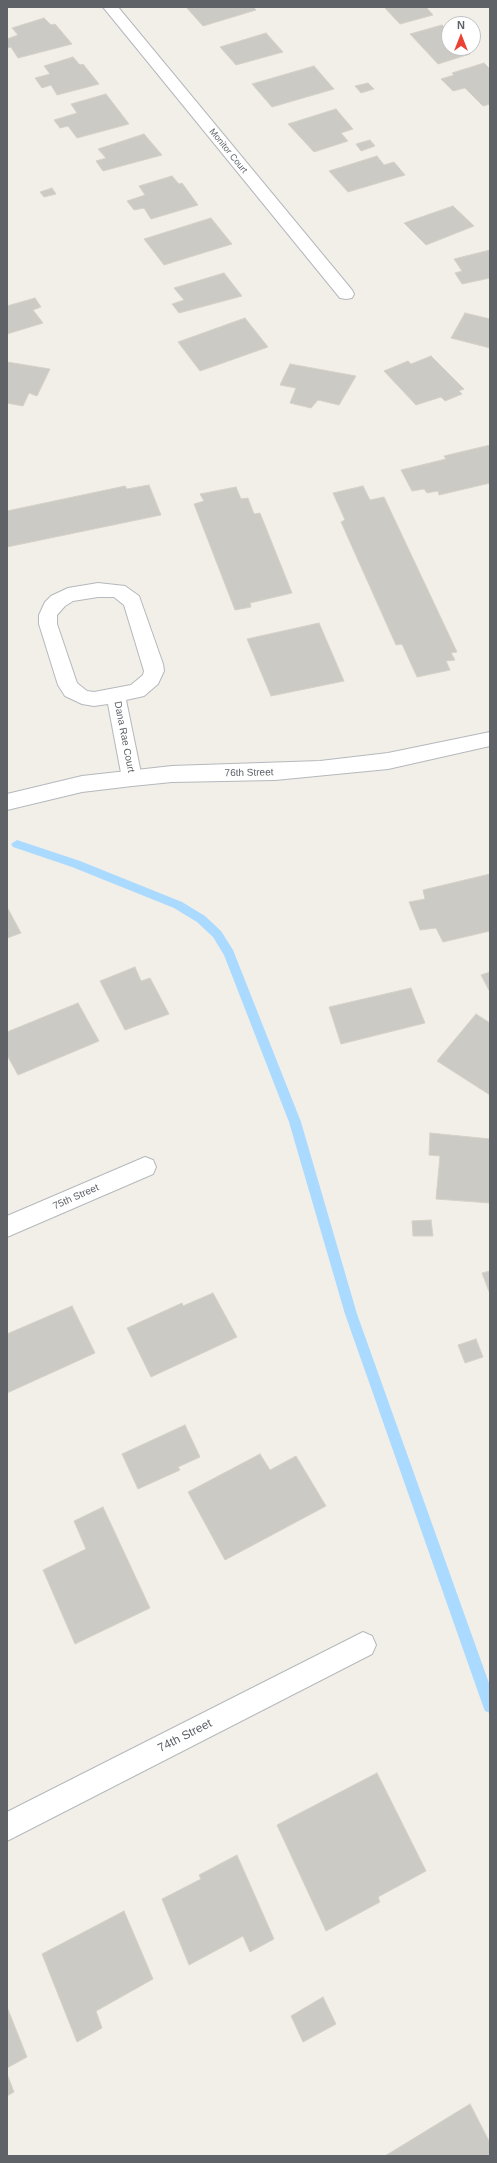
<!DOCTYPE html>
<style>
body{margin:0}
#map{position:relative;width:497px;height:2163px;overflow:hidden;background:#f1efe8;font-family:Arial,sans-serif}
canvas{display:block}
.frame{position:absolute;inset:0;border:8px solid #5f6368;pointer-events:none}
.north{position:absolute;left:441px;top:16px;width:40px;height:40px;box-sizing:border-box;background:#fff;border:1px solid #bfc1c3;border-radius:50%;rotate:0deg;font-size:11px;font-weight:700;line-height:16px;text-align:center;color:#5f6368}
.north::after{content:'';display:block;margin:auto;width:14px;height:18px;background:#ea4335;clip-path:polygon(50% 0,100% 100%,50% 72%,0 100%)}
</style>
<div id="map">
<canvas width="497" height="2163"></canvas>
<div class="frame"></div>
<div class="north">N</div>
</div>
<script>
const c = document.querySelector('canvas').getContext('2d');
c.lineJoin = 'round';
const shape = rows => new Path2D(rows.map(r => 'M' + r).join(''));
function paint(path, color) { c.fillStyle = color; c.fill(path, 'evenodd'); }
function stroke(path, color, width, dash) { c.strokeStyle = color; c.lineWidth = width; c.lineCap = dash ? 'butt' : 'round'; c.setLineDash(dash || []); c.stroke(path); }
function write(font, color, halo, rows, align = 'center') {
  c.font = font + ' Arial,sans-serif'; c.lineWidth = 4; c.setLineDash([]); c.textBaseline = 'middle'; c.strokeStyle = halo; c.fillStyle = color; for (const [text, x, y, turn = 0] of rows) {
    c.save(); c.translate(x, y); c.rotate((+turn || 0) * Math.PI / 180); c.textAlign = isNaN(turn) ? turn : align; if (halo) c.strokeText(text, 0, 0); c.fillText(text, 0, 0); c.restore();
  }
}
const stream = shape([
 [17,840,80,861,182,902,205,916,221,931,233,950,301,1122,357,1314,490,1686,490,1713,485,1711,483,1706,345,1314,289,1122,224,955,213,937,197,922,174,908,72,867,13,847,11,844,17,840]
]);
const building = shape([
 [186,7,253,7,256,10,203,26,186,7],
 [384,7,426,7,433,15,400,24,384,7],
 [44,18,51,25,55,24,72,44,18,58,11,47,7,48,7,39,18,35,12,28,44,18],
 [442,25,449,32,449,48,465,48,470,54,438,64,410,34,442,25],
 [266,33,283,52,236,65,220,47,266,33],
 [73,57,80,65,83,64,99,84,57,95,51,85,42,88,35,78,50,74,44,66,73,57],
 [484,63,490,69,490,104,483,106,465,88,453,91,441,79,454,75,452,73,484,63],
 [314,66,334,89,272,107,252,84,314,66],
 [368,83,374,89,361,93,355,86,368,83],
 [106,94,129,124,77,138,68,126,60,128,54,120,77,113,71,104,106,94],
 [336,109,353,129,341,133,348,141,314,152,288,124,336,109],
 [144,134,162,155,103,171,96,161,106,158,98,149,144,134],
 [370,140,375,146,361,151,356,144,370,140],
 [377,156,384,165,394,162,405,175,348,192,329,171,377,156],
 [172,176,179,184,182,183,198,205,151,219,144,208,134,210,127,201,145,195,139,186,172,176],
 [52,188,56,194,44,197,40,192,52,188],
 [453,206,474,226,426,245,404,223,453,206],
 [211,218,232,244,164,265,144,239,211,218],
 [490,250,490,278,462,284,455,273,462,271,454,259,490,250],
 [224,273,242,296,179,313,172,304,184,300,174,288,224,273],
 [35,298,41,307,33,310,43,323,7,334,7,306,35,298],
 [465,313,490,319,490,348,451,338,465,313],
 [245,318,268,347,200,371,178,342,245,318],
 [431,356,464,389,459,391,462,394,445,401,441,397,416,405,384,371,408,361,411,364,431,356],
 [7,362,50,369,37,396,29,393,23,406,7,403,7,362],
 [290,364,356,376,339,405,318,400,311,408,290,403,296,388,280,385,290,364],
 [490,445,490,483,439,495,438,491,427,493,424,489,412,491,401,470,446,459,444,456,490,445],
 [149,485,161,515,7,547,7,511,125,486,127,489,149,485],
 [363,486,370,500,384,497,457,652,451,653,455,660,446,661,450,670,417,677,402,644,396,645,341,522,345,520,333,493,363,486],
 [236,487,241,499,248,498,254,514,260,513,292,593,250,603,251,607,235,610,194,504,204,501,200,494,236,487],
 [319,623,344,681,271,696,247,639,319,623],
 [490,874,490,931,443,942,436,928,420,930,409,902,425,899,423,890,490,874],
 [7,907,21,933,7,938,7,907],
 [135,967,141,981,150,978,169,1014,125,1030,100,981,135,967],
 [490,972,490,992,481,975,490,972],
 [411,988,425,1023,341,1044,329,1007,411,988],
 [78,1003,99,1041,18,1075,7,1055,7,1032,78,1003],
 [476,1014,490,1023,490,1095,437,1061,476,1014],
 [430,1133,490,1139,490,1203,436,1199,440,1156,429,1155,430,1133],
 [431,1220,433,1236,413,1236,412,1221,431,1220],
 [490,1271,490,1294,482,1273,490,1271],
 [213,1293,237,1337,151,1377,127,1328,182,1303,183,1306,213,1293],
 [72,1306,95,1353,7,1393,7,1334,72,1306],
 [476,1339,483,1357,465,1363,458,1345,476,1339],
 [185,1425,200,1457,178,1467,180,1470,138,1489,122,1454,185,1425],
 [260,1454,270,1470,296,1456,326,1506,225,1560,188,1492,260,1454],
 [103,1507,150,1608,75,1644,43,1570,86,1549,74,1521,103,1507],
 [377,1773,426,1871,378,1897,380,1902,326,1931,277,1825,377,1773],
 [237,1855,274,1939,250,1952,243,1936,189,1965,162,1899,201,1879,199,1875,237,1855],
 [124,1911,153,1979,96,2011,102,2028,77,2042,42,1954,124,1911],
 [323,1997,336,2024,303,2042,291,2016,323,1997],
 [7,2007,27,2057,7,2068,7,2007],
 [7,2074,14,2092,7,2096,7,2074],
 [470,2104,490,2143,490,2156,385,2156,470,2104]
]);
const minor = shape([
 [103,7,118,7,352,290,354,294,352,298,346,299,340,298,103,7],
 [98,583,125,586,139,596,163,664,164,671,158,684,144,696,126,700,142,778,139,783,132,786,125,783,122,778,108,704,94,706,82,704,65,696,58,685,39,624,39,615,45,602,51,596,68,588,98,583],
 [98,597,114,597,124,605,144,671,143,675,131,685,94,692,87,691,77,683,57,624,57,615,65,606,73,601,98,597],
 [145,1157,153,1160,156,1167,153,1174,7,1237,7,1216,145,1157],
 [363,1632,372,1636,376,1645,372,1654,7,1841,7,1812,363,1632]
]);
const tertiary = shape([
 [490,732,490,746,388,769,275,780,172,782,132,786,82,792,7,810,7,794,82,776,172,766,320,761,388,753,490,732]
]);
const farStreetnames = [
 ["Monitor Court",228,151,51]
];
const streetNames = [
 ["Dana Rae Court",124,737,79],
 ["76th Street",249,773,-1],
 ["75th Street",76,1197,-24]
];
const nearStreetnames = [
 ["74th Street",185,1736,-27]
];
paint(stream, '#aadaff');
paint(building, '#cccac5');
stroke(building, '#d6d1c6', 1);
stroke(minor, '#b5b8bc', 2);
stroke(tertiary, '#b5b8bc', 2);
paint(minor, '#fff');
paint(tertiary, '#fff');
write('9px', '#5f6368', '#fff', farStreetnames);
write('10px', '#5f6368', '#fff', streetNames);
write('12px', '#5f6368', '#fff', nearStreetnames);
</script>
